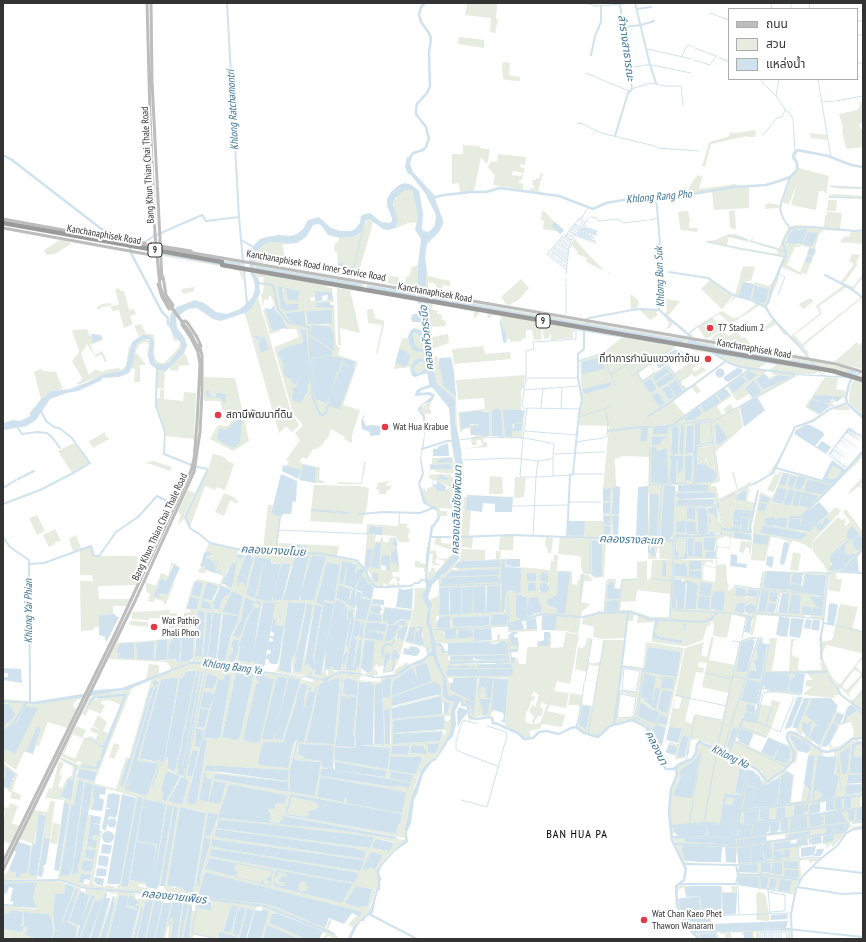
<!DOCTYPE html>
<meta charset="utf-8">
<style>
body{margin:0}
#map{position:relative;width:866px;height:942px;overflow:hidden;background:#fff;font-family:"PT Sans Narrow","Noto Sans Thai",sans-serif}
canvas{display:block}
.frame{position:absolute;inset:0;border:4px solid #333;pointer-events:none}
.legend{position:absolute;left:728px;top:8px;width:130px;height:72px;box-sizing:border-box;background:#fff;border:1px solid #adadad;margin:0;padding:5px 7px;list-style:none;font-size:12px;color:#333}
.legend li{display:flex;align-items:center;gap:8px;height:20px}
.legend b{width:20px;border:1px solid #adadad}
</style>
<div id="map">
<canvas width="866" height="942"></canvas>
<div class="frame"></div>
<ul class="legend">
<li><b style="height:5px;background:#bdbdbd"></b>ถนน</li>
<li><b style="height:11px;background:#e6ecdf"></b>สวน</li>
<li><b style="height:11px;background:#cfe2ee"></b>แหล่งน้ำ</li>
</ul>
</div>
<script>
const c = document.querySelector('canvas').getContext('2d');
c.lineJoin = 'round';
function paint(path, color) { c.fillStyle = color; c.fill(path, 'evenodd'); }
const shape = rows => new Path2D(rows.map(r => 'M' + r).join(''));
function stroke(path, color, width, dash) { c.strokeStyle = color; c.lineWidth = width; c.lineCap = dash ? 'butt' : 'round'; c.setLineDash(dash || []); c.stroke(path); }
function write(font, color, halo, rows, align = 'center') {
  c.font = font + ' "PT Sans Narrow","Noto Sans Thai",sans-serif'; c.lineWidth = 4; c.setLineDash([]); c.textBaseline = 'middle'; c.strokeStyle = halo; c.fillStyle = color; for (const [text, x, y, turn = 0] of rows) {
    c.save(); c.translate(x, y); c.rotate((+turn || 0) * Math.PI / 180); c.textAlign = isNaN(turn) ? turn : align; if (halo) c.strokeText(text, 0, 0); c.fillText(text, 0, 0); c.restore();
  }
}
const green = shape([
 [467,3,497,4,496,19,498,19,495,33,490,32,491,18,465,15],
 [459,37,484,40,484,48,458,44],
 [503,62,510,63,509,75,520,77,520,81,505,80,503,78,502,67],
 [859,100,863,107,863,123,860,124,859,126,861,129,863,129,863,147,848,149,846,148,842,131,843,127,839,114,857,110,860,106],
 [756,130,755,137,749,137,747,136,711,144,705,167,702,166,709,143,712,141,728,137,731,131,732,133,735,133],
 [810,133,827,135,828,140,811,138],
 [463,145,479,146,480,148,490,149,488,162,486,163,482,158,481,158,474,191,461,193,460,193,459,184,458,183,452,184,452,154,463,154],
 [797,151,810,153,810,154,799,152,797,153,796,156,799,168,829,176,826,195,824,191,819,191,816,210,791,205,797,183,789,204,782,203,790,179,798,169,797,161,794,155],
 [498,154,526,157,525,165,520,164,520,167,524,168,524,173,513,171,512,175,521,176,522,174,523,174,522,180,519,180,519,183,523,184,523,189,529,190,532,188,534,189,535,186,532,185,533,180,536,180,536,178,539,179,541,172,543,173,538,191,545,193,493,185,495,175,488,167,491,161,497,162],
 [698,175,701,177,703,175,699,189,735,184,740,186,687,194,687,192,693,181],
 [830,186,863,187,863,189,842,189,829,187],
 [749,187,749,208,714,210,712,191],
 [406,190,411,190,414,193,418,216,417,220,417,222,408,223,396,228,398,219,394,209,394,202,398,194],
 [835,194,863,196,863,199,828,198,829,195],
 [828,200,837,200,836,211,827,211],
 [770,203,780,205,779,209,779,208,765,209,766,204],
 [735,210,736,229,732,229,730,227,729,211],
 [542,211,544,211,555,222,552,226,556,230,555,231,543,229,544,221,541,220],
 [688,211,690,221,689,222,689,228,698,228,697,232,681,230,680,228,678,212],
 [827,212,842,213,840,229,839,231,823,230,822,233,820,232,815,247,816,251,806,275,802,273,801,275,781,267,778,281,767,306,772,316,770,318,765,307,760,305,731,324,719,314,713,318,722,330,729,336,737,331,741,338,745,337,753,347,710,340,721,330,706,339,698,327,690,333,694,337,687,336,690,331,694,328,722,311,733,318,739,317,755,305,754,302,736,297,728,304,735,295,743,266,755,267,751,281,744,281,754,285,755,282,769,286,773,282,783,257,747,251,748,249,777,254,778,250,750,242,754,234,752,241,779,248,788,228,795,225,815,226,816,227,824,228,825,215,827,215],
 [806,229,800,245,786,241,789,234,793,230],
 [801,245,810,248,800,272,787,265,795,247,800,247],
 [757,285,769,289,763,304,752,298,754,288],
 [369,219,373,223,357,278,345,276,343,263,338,262,337,252,334,251,335,243,338,242,339,238,352,237,356,235],
 [851,231,863,231,863,244,840,242,845,236,849,237],
 [735,234,749,240,748,242,729,237,727,245,746,249,746,251,704,242,715,240,727,235],
 [574,238,587,253,605,271,611,273,611,274,588,263,585,260,587,260,587,258,577,254,578,252,571,245],
 [60,240,72,243,55,254,46,255,44,250],
 [270,242,285,243,285,244,282,245,288,266,263,262,262,264,364,284,362,291,329,285,326,286,325,287,332,288,332,292,315,291,315,297,310,297,311,301,334,300,334,302,316,303,333,308,333,305,334,305,336,345,340,348,338,355,358,362,343,405,360,410,352,435,352,443,344,439,345,437,331,429,328,438,326,439,323,444,317,449,313,449,308,457,306,459,303,457,299,461,303,464,299,480,300,470,286,466,289,462,286,460,300,440,295,433,303,425,293,413,274,347,299,337,296,329,288,329,281,316,275,311,274,303,271,296,269,296,269,299,264,300,263,307,261,293,263,294,264,281,262,280,264,279,263,277,258,277,254,272,256,252,265,244],
 [278,286,298,291,297,300,289,300,286,289,282,288,284,299,287,306,289,306,298,310,283,310],
 [332,310,329,325,306,323,307,311],
 [304,311,303,325,289,321,285,313],
 [299,329,306,330,309,384,307,387,308,392,305,397,292,400,297,383,291,379,283,362,289,346,302,343,303,338,299,330],
 [312,361,337,372,326,403,322,402,319,400],
 [342,364,355,368,338,410,328,403,338,374,340,372],
 [162,250,242,262,243,281,239,271,226,267,162,256],
 [852,254,860,255,856,263,858,264,844,283,853,287,863,274,863,277,854,289,862,298,803,346,809,353,807,354,800,345,790,337,820,313,816,306,844,285,840,283,854,264,849,261],
 [845,288,847,288,860,297,859,299,802,344,800,342,794,335,822,314,819,306],
 [418,265,419,289,405,286,406,277,409,276,412,267],
 [427,273,428,276,450,281,450,286,443,285,441,293,435,291,436,284,428,282,428,290,426,290,426,274],
 [390,276,399,277,397,285,387,283],
 [521,279,529,288,519,299,519,300,509,305,506,304,501,297],
 [710,280,733,296,722,309,701,289],
 [194,287,194,291,184,294,181,291,182,289],
 [119,288,121,291,124,291,129,310,134,309,136,314,130,316,133,324,124,328,119,310,112,311,111,306,102,307,98,310,97,307,100,306,101,304,111,303,111,306,119,305,115,289],
 [337,288,350,290,360,333,340,328,341,346,338,344],
 [428,295,817,362,859,371,857,372,847,370,843,375,820,370,820,373,817,372,815,374,793,374,793,375,797,376,739,408,743,427,716,451,720,480,719,482,711,484,711,486,716,486,719,499,734,491,737,490,732,473,734,472,738,489,751,482,751,484,734,493,736,494,748,487,749,490,752,490,749,492,747,501,756,503,751,530,752,538,752,541,731,538,729,553,729,548,724,548,724,547,728,547,730,546,730,538,725,536,724,537,718,539,717,546,723,547,717,548,717,557,720,559,687,559,687,538,680,537,678,538,686,538,686,552,684,556,686,557,682,559,675,556,678,556,680,553,676,551,677,538,674,549,675,560,660,559,659,546,658,546,657,554,655,548,651,549,651,556,656,556,657,559,648,559,648,553,650,554,651,544,648,544,647,542,645,541,672,542,674,541,675,536,696,536,677,534,674,536,672,541,636,539,636,538,645,538,645,536,648,535,649,494,647,493,648,486,649,485,651,427,649,426,649,457,623,456,615,459,616,486,613,488,612,514,619,515,619,516,612,516,612,532,613,537,618,538,569,537,580,539,615,540,614,541,606,541,604,577,594,578,590,574,583,573,581,566,581,558,579,556,558,554,560,537,568,537,568,535,578,535,579,521,580,522,579,535,582,535,581,531,582,522,583,522,585,525,585,521,604,521,604,525,610,525,610,516,603,514,610,513,610,502,603,503,603,501,610,501,611,489,603,489,609,426,579,425,579,410,582,397,580,360,601,354,624,336,576,328,575,331,573,332,573,338,551,340,551,334,549,335,549,338,544,339,543,330,541,330,542,339,534,340,532,330,526,330,526,338,521,339,522,341,510,342,510,339,506,339,505,330,503,329,501,316,493,315,488,319,487,312,481,311,474,319,474,312,427,302,450,304,449,300,426,296],
 [676,346,686,347,695,351,712,353,727,362,747,370,726,386,737,401,749,394,745,387,754,380,762,392,734,409,730,404,723,409,726,413,722,415,717,406,732,396,724,387,685,415,672,400,691,387,697,394,701,391,695,384,686,388,684,385,682,386,681,382,692,374,695,377,705,371,706,370,702,367,695,372,692,369,700,363,704,365,697,357,675,373,668,365,655,373,651,364,675,348],
 [600,357,601,358,605,369,582,373,582,362],
 [767,363,777,365,768,370,772,371,772,374,776,375,769,378,767,375,765,376,767,379,771,379,778,375,788,376,768,388,763,390,756,380,768,370,759,369,760,367],
 [650,365,654,372,644,379,642,379,639,373],
 [667,367,669,370,669,372,655,382,654,381,653,376],
 [750,371,756,375,748,381,745,375],
 [742,376,747,381,735,392,733,392,730,386],
 [651,378,657,389,651,393,647,390,643,383],
 [676,379,683,391,676,395,669,385],
 [611,382,612,385,606,388,585,394,583,391,584,389],
 [667,385,675,396,669,400,662,389],
 [658,392,665,403,659,407,653,396,653,395,658,402,660,401,660,400,662,400,660,398,660,395,658,395,658,393,654,395],
 [698,407,703,413,694,420,685,421,685,418],
 [711,421,717,476,714,481,712,482,694,482,694,484,708,485,708,491,679,492,675,491,672,538,670,540,660,538,664,486,693,484,695,423],
 [718,423,728,438,719,445,716,444,715,425],
 [669,425,668,434,653,434,653,426],
 [694,425,693,453,685,454,687,426],
 [641,426,647,426,647,441,640,441],
 [677,426,679,428,678,454,672,454,671,452,672,428],
 [684,426,683,452,683,454,681,454,679,450,681,427],
 [669,436,668,439,667,438,662,440,660,445,652,445,652,437],
 [655,446,658,451,667,448,667,482,654,483,651,482,651,447],
 [672,455,683,456,683,469,678,475,678,457,677,457,676,477,677,482,672,483,669,481,671,463,670,459],
 [690,455,693,457,691,482,688,480,685,482,685,456],
 [745,490,747,492,745,501,736,500,737,495],
 [708,492,715,493,716,499,684,499,677,498,676,496,677,493,678,493],
 [650,494,659,495,656,536,649,534],
 [725,498,719,502,718,507,723,528,722,534,714,536,697,537,721,533,722,526,719,521,716,500,717,504,719,501],
 [714,499,715,504,713,505,676,505,677,500],
 [689,507,695,509,695,520,687,519,687,509],
 [699,507,704,507,706,509,708,532,706,534,701,534,698,532,697,508],
 [709,507,716,507,716,509,717,517,715,517,713,513,709,513,711,520,710,529,714,533,710,533,708,508],
 [735,509,743,510,742,517,734,517],
 [734,517,742,518,738,530,732,528,732,526,739,527,732,525,733,520,740,520,734,519],
 [743,518,749,519,747,531,741,530],
 [676,522,685,522,685,532,683,533,676,532],
 [604,526,610,526,609,536,603,536],
 [734,533,750,534,751,536,751,540,734,538],
 [714,537,716,539,715,551,704,550,704,538],
 [688,538,694,538,693,557,688,556],
 [594,540,602,541,602,576,599,577,593,575,592,541],
 [695,542,702,542,701,557,695,556],
 [715,551,716,553,715,558,705,558,705,552],
 [630,295,632,295,639,301,637,308,631,309],
 [258,298,292,415,299,424,298,427,292,432,286,426,279,433,245,314,251,309],
 [259,336,259,338,265,337,268,349,263,351,259,351,260,350,259,344,263,339,258,339,256,337],
 [810,298,814,301,803,309,799,304],
 [666,299,680,301,668,316,687,331,686,334,673,323,670,328,665,329,668,326,669,323,663,315,667,311],
 [427,303,433,304,432,308,431,309,438,311,437,314,442,315,442,320,446,321,445,326,432,327,432,337,448,334,449,343,432,349,434,357,437,356,438,358,439,369,441,370,443,386,456,397,457,428,455,424,454,398,437,384,433,366,429,356,428,339,430,336,429,324,426,319,426,315,430,309],
 [265,308,272,331,280,329,280,331,270,334,263,310],
 [369,309,373,309,375,318,384,321,384,326,377,354,376,354,382,325,368,323,367,311],
 [641,309,658,310,661,312,658,311,656,312,658,315,650,320,640,310],
 [774,318,789,335,784,335,776,324,766,330,764,328],
 [141,324,146,334,152,334,154,336,155,343,154,352,156,360,158,362,164,363,175,352,179,347,180,343,178,340,174,341,171,330,174,336,181,343,181,348,179,352,165,365,160,365,155,363,153,353,154,343,152,338,149,335,142,335,139,336,134,326],
 [87,329,90,336,100,340,103,340,90,345,95,355,102,351,107,361,104,362,104,360,101,354,96,357,94,355,87,344,81,354,89,375,95,370,98,370,101,372,111,369,119,368,120,370,124,368,126,365,129,346,131,347,126,366,124,370,101,375,78,385,77,383,82,380,82,378,72,361,78,354,79,351,72,330],
 [415,332,420,335,425,345,424,349,419,349,418,347,415,345,413,334],
 [402,338,408,338,409,346,424,354,425,360,418,359,414,360,411,367,412,376,410,372,410,367,394,369,395,364,401,364,409,353,399,349],
 [145,339,149,340,150,342,148,356,147,353,149,345,147,342,142,343,139,345,135,353,138,354,146,365,140,365,140,382,134,382,135,369,130,368,133,364,133,352,135,352,136,346,139,342],
 [857,342,859,345,863,342,862,366,863,369,834,362],
 [483,346,485,354,510,352,511,359,454,364,452,349],
 [184,353,187,357,189,365,179,366,178,371,170,370,170,367],
 [420,362,424,363,427,367,418,374,413,369],
 [41,369,43,371,56,372,63,389,51,391,41,399,34,372],
 [158,370,165,371,164,389,157,388],
 [862,374,863,374,863,416,849,402,849,397,851,385,855,379],
 [525,375,524,387,521,391,521,410,504,409,512,431,521,431,513,424,513,430,512,424,523,421,525,411,522,438,503,437,503,432,492,416,492,436,489,436,488,411,481,412,482,436,487,436,487,437,472,438,471,437,475,437,475,435,477,435,471,426,471,434,469,428,463,429,462,432,460,432,458,412,485,409,484,398,458,400,456,380],
 [480,410,480,436,479,424,470,425,470,427,462,428,460,413],
 [204,377,235,378,249,441,233,451,210,439,218,425,227,426,239,416,238,412,223,411,220,401,204,401],
 [825,377,838,378,836,389,846,391,845,398,814,395,812,399,828,403,833,400,835,401,832,403,834,406,833,407,830,406,814,420,801,424,811,420,819,415,805,407],
 [160,390,164,390,164,399,183,401,184,392,196,393,194,439,166,436,165,430,157,406,157,398,160,398],
 [428,402,431,402,429,409,431,410,431,414,425,414,425,416,421,413,421,409],
 [845,404,850,408,849,410,836,410,833,409],
 [711,422,712,442,700,443,700,424],
 [105,432,106,437,108,437,109,439,93,448,89,441],
 [472,438,487,438,483,439,483,442,487,442,487,447,462,449,477,447,482,445,481,440,478,440,476,441,477,445,472,445,471,440],
 [74,443,90,463,72,473,58,451],
 [712,443,715,474,714,476,714,473,712,469,707,467,707,481,705,480,706,469,696,466,706,466,707,459,706,458,705,459,704,465,701,463,698,463,697,456,698,448,709,446,697,446,696,445],
 [783,451,784,451,776,468,774,474,771,475,767,470,770,472],
 [863,452,863,455,858,462,809,510,817,524,836,507,841,511,812,542,812,550,804,544,794,541,792,541,791,543,779,538,771,537,765,561,751,560,753,536,753,529,760,492,771,497,774,494,766,515,783,472,821,481,822,480,835,483],
 [798,476,803,487,801,490,794,487],
 [787,490,782,504,772,503],
 [776,518,788,518,786,528,776,526],
 [802,519,814,525,810,532,799,531],
 [763,525,807,535,801,540,760,533],
 [213,454,222,456,222,457,226,458,226,460,234,464,225,490,216,487,215,490,205,486,190,527,186,519,186,514,207,473],
 [453,457,455,474,436,472,435,470,430,470,430,468,432,469,452,465,450,464,430,465,432,463,432,458],
 [154,461,172,467,170,471,154,465,146,463,147,462],
 [364,462,366,462,362,484,338,484,338,482,361,483],
 [833,466,841,470,841,472,835,479,827,478],
 [316,467,320,467,319,480,324,481,324,483,315,483],
 [780,471,782,472,774,492,767,490,775,474,778,475],
 [442,474,451,475,451,477,455,477,454,486,456,488,454,509,440,508,440,511,447,511,447,516,441,516,440,518,437,508,435,506,429,505,426,501,422,489,425,489,426,492,427,491,427,488,432,487,445,491,446,489,449,489,449,486,439,483,439,481,441,479,449,481,446,476,443,476,437,481,434,480,433,483,432,483,433,480,429,478,429,475],
 [490,476,502,477,503,494,489,494],
 [515,477,526,478,524,497,514,498],
 [863,477,863,482,860,485,863,487,863,489,859,486,848,495,850,490],
 [391,481,386,484,386,486,391,486,390,490,387,490,386,494,379,494,379,490,376,489,378,483],
 [314,485,360,486,369,488,367,506,362,524,310,521],
 [188,490,195,493,184,515,184,519,178,525,181,514,178,512],
 [224,493,236,498,235,500,238,501,237,504,230,500,224,516,215,512],
 [464,497,467,497,466,509,471,511,469,536,461,536],
 [268,505,273,505,271,514,281,517,278,543,339,546,337,557,319,553,307,553,329,555,339,558,355,561,361,565,366,571,369,581,374,587,372,604,381,605,381,607,372,605,370,612,383,614,384,607,385,607,413,610,408,627,401,627,395,638,397,640,399,637,403,642,404,641,400,655,398,654,396,650,393,650,391,659,392,662,394,663,395,658,399,659,394,670,385,672,385,668,388,662,386,662,384,660,384,665,378,667,377,664,374,668,378,672,377,676,366,674,360,677,359,680,380,682,381,678,396,677,414,665,423,663,428,657,433,656,435,663,442,674,443,680,443,697,446,700,454,702,451,711,451,728,449,734,436,757,426,764,418,776,411,798,407,817,405,838,283,816,282,815,287,795,229,784,219,818,338,830,405,840,387,857,376,871,378,883,368,913,353,927,349,939,347,939,353,927,348,925,356,916,360,917,362,912,205,872,199,897,266,904,278,908,326,928,329,920,332,921,328,929,334,933,332,932,338,937,337,939,328,936,325,939,323,939,326,934,318,929,281,914,275,913,272,914,269,923,306,939,300,939,267,925,263,939,261,939,268,911,263,909,262,907,257,907,255,910,247,939,254,910,249,908,247,908,239,939,237,939,237,937,221,932,219,933,218,939,195,935,193,936,193,939,189,939,192,911,195,911,196,901,193,901,192,906,189,905,183,939,181,939,188,902,184,901,179,939,177,939,183,902,172,903,170,917,173,918,174,921,172,931,170,939,168,939,169,927,168,926,165,939,163,939,171,903,168,902,168,899,164,897,162,900,164,902,163,903,155,939,154,939,155,929,162,902,155,900,155,902,146,939,145,939,153,902,147,900,145,903,137,939,136,939,142,908,141,908,139,912,133,939,131,939,138,910,125,907,127,896,116,939,126,897,120,895,119,896,108,939,106,939,115,903,113,902,114,897,117,898,117,893,113,894,108,892,105,893,90,939,102,897,101,901,95,900,81,937,77,937,74,939,77,927,68,922,79,888,75,889,73,897,72,897,63,920,66,922,63,922,59,931,55,931,52,939,51,939,53,926,52,919,49,914,24,912,24,928,25,926,28,928,25,931,25,935,37,939,12,939,10,937,3,939,3,929,8,930,6,928,10,926,19,928,19,931,9,930,20,932,22,931,23,927,20,926,22,923,23,912,12,910,7,914,3,914,3,906,37,909,33,899,35,889,38,884,38,883,3,883,3,882,55,881,81,888,69,921,70,922,77,925,79,925,90,896,85,892,86,889,112,891,114,892,120,891,135,893,136,899,140,899,142,893,177,896,177,900,182,901,183,897,207,900,200,901,198,908,212,911,211,899,165,894,166,890,163,886,165,886,178,808,176,806,174,807,160,886,158,888,173,806,168,805,167,806,152,888,166,804,146,799,143,802,130,880,146,883,146,885,139,884,138,886,147,888,146,892,88,887,58,879,70,804,64,802,64,800,45,798,49,788,52,789,59,761,64,763,59,774,62,776,58,786,62,788,67,778,68,778,72,775,73,767,59,759,61,757,79,765,81,764,82,762,79,761,76,763,61,756,76,726,86,730,82,738,73,734,64,754,75,759,84,738,86,738,103,748,100,757,101,760,127,694,124,693,121,694,95,698,92,697,91,695,119,692,134,688,131,690,94,783,116,789,126,757,129,758,151,681,153,679,190,664,206,664,207,666,229,669,229,672,232,673,233,670,234,669,259,672,302,677,302,680,313,682,314,680,310,679,310,678,326,681,333,676,343,673,350,675,360,674,360,673,342,671,321,679,311,676,312,673,311,670,309,676,276,672,278,667,279,665,284,625,280,626,275,624,275,622,279,619,280,614,278,618,273,619,268,648,268,651,267,651,274,603,263,602,262,604,252,660,255,663,255,666,256,665,260,666,258,670,225,665,223,662,226,657,233,631,238,621,237,616,224,614,222,615,217,660,219,662,211,661,218,664,224,663,224,665,193,661,192,659,193,657,194,636,195,636,195,656,202,656,205,612,198,610,197,626,169,628,169,623,184,623,184,613,190,612,190,609,197,609,199,599,191,596,189,598,187,607,188,609,185,610,194,581,196,581,197,579,220,584,223,576,206,570,205,573,200,573,198,571,199,569,201,568,200,565,209,543,239,550,232,564,233,564,230,570,227,571,225,578,229,573,227,578,228,576,236,557,243,559,246,555,237,579,237,585,240,582,242,582,244,583,243,585,246,586,253,557,252,552,257,553,257,551,262,550,275,550,263,548],
 [289,545,307,546,308,548,303,549,302,551,296,551,295,548,289,547],
 [208,552,211,554,213,556,207,556,206,559,210,559,210,561,213,561,214,558,214,568,217,571,219,570,221,572,221,573,220,572,214,573,207,570,205,569,205,566,204,567,202,567,201,565,203,558,205,558,204,554],
 [296,555,310,556,308,560,299,600,283,600],
 [312,555,326,557,325,561,314,600,301,600,300,595],
 [256,557,272,560,261,600,253,598,246,594,254,562,254,558],
 [342,561,348,562,343,584,339,583],
 [273,562,281,564,272,601,270,602,263,600],
 [327,562,340,565,334,602,324,600,322,606,316,602],
 [282,563,292,566,282,600,273,601],
 [354,563,357,564,352,588,345,586,344,583,348,564],
 [360,568,364,570,354,590,355,603,357,592,362,593,356,618,355,619,355,608,357,606,354,605,354,608,348,605,356,575],
 [362,576,366,578,368,585,370,584,374,587,371,599,362,597,363,593,355,590],
 [195,581,203,584,200,597,194,596,191,594],
 [208,582,218,586,212,600,210,600,202,599,206,585],
 [225,583,229,586,231,583,231,585,233,585,232,588,226,585,226,587,231,590,230,594,225,596,221,602,220,610,216,610,214,609,213,602,213,599,221,585],
 [338,585,351,589,348,605,345,602,336,598],
 [232,591,243,596,239,615,222,612],
 [245,597,254,601,253,609,246,619,241,635,239,638,233,635,241,620],
 [361,598,371,600,366,620,364,620,357,619],
 [202,600,210,603,212,610,201,608],
 [337,600,345,604,338,645,334,648,331,667,328,670,328,675,326,675,326,670,323,672,324,662,335,602],
 [256,602,261,602,252,662,249,663,238,660,240,649,239,645,247,621,255,607,256,608,259,607,259,604,256,603],
 [288,602,305,603,306,605,295,655,292,657,293,673,279,670],
 [324,602,334,604,321,675,319,675,315,674,314,658],
 [308,603,313,605,301,672,295,672,294,665,297,658,296,657,301,637,302,629,307,604],
 [315,604,322,608,313,658,313,669,310,669,310,664,304,666,306,647],
 [345,606,348,607,346,618,350,619,350,621,342,667,341,670,337,670,337,672,334,672,334,666],
 [389,608,412,611,409,620,402,619,393,624,388,624],
 [349,609,353,610,354,621,349,647,348,647,346,646,351,619,347,617],
 [207,612,212,613,207,659,203,658],
 [213,612,221,614,216,660,215,660,209,659,208,654],
 [369,613,381,615,381,622,367,621],
 [355,620,360,621,361,626,358,637,354,636,353,637,357,640,353,667,354,666,359,640,363,639,360,664,356,670,347,670,345,669],
 [401,620,406,621,407,625,397,625,400,627,397,630,395,636,390,641,385,642,385,639,388,625,395,625],
 [366,622,387,624,385,632,367,630,384,634,383,641,364,638],
 [234,639,239,640,237,647,239,648,235,660,232,662,230,661,228,658,233,651,233,646,231,644],
 [365,640,375,642,371,672,370,673,366,672,365,674,361,673],
 [425,663,427,664,432,681,391,695,393,681,410,669,412,669,414,670,419,684,420,684,415,667],
 [190,670,194,671,195,673,175,772,167,767,168,757,165,757,180,678,184,677,185,672],
 [197,671,199,671,200,673,181,768,185,769,184,775,182,775,177,772,177,767,195,680,196,676,198,677,199,675,196,674],
 [242,671,248,673,252,672,254,674,240,737,238,740,222,736,236,672],
 [201,672,203,672,202,678,186,768,183,768,183,766],
 [207,673,218,677,213,689,204,688],
 [256,673,264,674,265,677,273,679,259,742,256,743,244,740,256,684,261,682,256,679],
 [227,674,231,676,220,737,217,739,204,738,204,739,207,740,197,801,194,805,186,801,218,681,223,680,225,675],
 [277,676,288,678,288,679,273,740,263,739,262,737],
 [291,677,294,679,299,679,300,682,283,740,275,739,289,679],
 [170,678,177,678,178,681,164,761,161,762,159,760,156,762,143,759,141,760,140,757,144,741,161,680],
 [346,678,357,681,356,696,348,695,343,692,344,680],
 [388,678,390,679,391,681,390,696,383,698,382,682,383,680],
 [339,679,340,680,334,744,306,743,319,685,326,681],
 [342,680,343,680,342,699,348,699,348,697,357,697,353,735,355,737,354,747,336,746,335,744,338,728],
 [153,681,158,681,158,684,154,685,151,696,149,696,150,698,145,717,123,788,120,785,128,759,130,759,131,756,150,689,152,688],
 [362,681,371,682,374,686,374,743,373,745,358,744,390,748,388,767,386,769,335,760,336,747,355,748,356,744,355,733,359,682],
 [433,682,436,682,441,686,441,695,393,706,392,704,391,698,394,696],
 [378,683,382,684,383,745,375,744,375,687],
 [301,684,306,684,308,686,308,689,305,693,302,713,299,717,299,720,300,720,296,739,293,744,288,768,291,747,290,743,284,742,284,738,296,703,297,695],
 [156,686,158,687,137,760,129,785,126,784,153,691],
 [310,686,311,686,310,690,314,692,316,686,318,687,304,742,298,742,294,758,295,760,319,762,321,763,315,796,290,792,290,769,295,743],
 [204,691,213,693,214,695,209,709,200,707,203,692],
 [441,696,441,701,450,703,448,713,393,719,392,718,392,707],
 [200,708,209,710,204,728,197,727,197,725],
 [390,708,391,743,390,745,385,744,384,710],
 [450,716,450,720,445,721,444,729,394,733,392,732,393,721,395,720],
 [198,728,201,729,204,731,199,748,195,746,196,729],
 [445,730,446,731,445,735,442,734,440,741,393,744,393,734],
 [440,743,436,753,428,753,427,745,428,744],
 [299,744,331,745,334,747,334,766,333,769,335,770,378,777,410,783,410,785,407,789,407,787,393,786,392,787,322,776,320,774,321,769,331,770,322,767,321,761,305,759,302,756,298,754],
 [414,744,418,746,423,745,423,748,426,749,426,754,410,753,412,745],
 [410,745,408,755,391,754,392,747,393,746],
 [195,750,198,751,198,753,192,776,189,776,187,775,189,763,192,751],
 [390,757,421,757,420,765,416,774,389,770],
 [62,759,76,765,76,771,79,769,97,772,93,782,77,777,78,773,77,773,71,800,61,798,61,796,68,779,73,780,75,766],
 [138,761,155,763,158,764,158,765,148,793,145,796,129,791,129,789],
 [337,762,386,771,386,774,384,777,335,770,334,768,335,763],
 [206,765,287,770,289,772,287,781,204,771],
 [169,771,176,775,178,774,180,777,166,801,164,801,163,800,163,793,161,790,165,775],
 [389,771,409,775,402,776,401,780,396,779,395,776,390,778],
 [204,773,206,774,206,778,212,779,208,802,199,800],
 [217,774,288,782,289,792,214,779,214,775],
 [180,777,189,780,182,805,168,801],
 [322,777,405,792,402,812,348,803,348,798,345,797,344,802,317,797,320,778],
 [79,780,84,782,72,871,69,875,60,876,71,806,74,805,78,782],
 [214,781,226,783,220,804,210,802],
 [85,782,93,785,89,809,92,810,93,805,95,785,136,797,120,884,117,886,117,888,114,888,114,886,108,885,103,887,95,885,93,883,102,831,99,831,99,836,93,835,92,839,97,841,96,847,87,846,91,815,88,815,80,862,78,865,78,873,72,875],
 [292,794,402,814,400,823,398,824,397,834,285,815,290,795],
 [139,796,143,798,128,887,123,886,121,886],
 [181,807,205,812,206,814,193,892,186,892,180,887,177,886,175,888,167,886,180,808],
 [208,812,217,814,217,818,211,835,205,836,206,838,210,839,210,843,198,887,196,885],
 [218,820,374,837,370,848,216,828,216,824],
 [216,829,355,848,355,849,365,851,365,854,364,858,359,858,222,838,214,835],
 [212,839,363,860,364,862,360,871,223,849,211,846],
 [377,839,395,842,394,844,388,851,373,848,375,840],
 [86,849,96,850,94,861,93,860,85,858],
 [212,849,235,852,358,873,354,883,209,856,210,852],
 [371,852,383,855,375,868,371,867,367,870,363,869],
 [210,858,238,863,235,865,234,868,238,873,236,874,236,877,205,869,209,859],
 [84,860,94,861,89,885,79,882,81,873,90,875,91,872,81,870],
 [276,871,353,884,342,903,276,887,273,885],
 [65,884,72,887,73,888,59,929,55,930,53,914,55,894,64,894],
 [356,886,372,889,368,906,362,906,360,908,346,903],
 [92,895,95,896,94,899,80,935,77,935,78,928,91,896],
 [129,896,132,896,133,899,138,900,139,904,135,905,134,908,127,905],
 [232,905,238,906,231,933,223,931,223,930],
 [241,907,246,908,239,935,235,935,233,934,233,930,237,912],
 [846,509,863,532,863,541,861,536,863,545,863,543,863,550,846,569,847,571,863,573,863,574,844,572,842,570,828,573,823,563,822,563,813,551,812,543,838,517,842,520,844,518,846,522,844,524,845,526,848,524,850,521,843,512],
 [847,540,849,544,847,543,845,545,845,552,848,555,856,553,849,561,839,548],
 [831,559,847,562,831,567],
 [399,512,400,512,400,523,411,525,406,526,407,528,410,529,408,536,410,542,399,542,395,536,382,535,382,527,372,526,369,528,369,534,376,535,375,542,380,541,381,537,383,537,383,542,388,542,390,537,396,538,397,541,396,539,393,539,395,547,394,552,391,552,391,562,394,561,396,563,397,565,399,566,399,572,392,572,393,577,399,577,399,574,400,581,397,582,396,578,393,578,388,585,395,583,395,585,397,585,397,583,399,582,400,585,405,585,387,587,386,584,383,583,384,587,376,586,370,581,368,575,370,577,371,577,370,572,368,572,364,566,367,535,366,535,367,524,398,526],
 [390,556,390,570,382,570,381,565],
 [37,515,45,531,37,535,29,518],
 [55,529,61,541,55,542,55,544,49,547,43,535],
 [514,534,513,550,499,550,500,536],
 [76,535,81,548,92,545,95,556,137,556,137,574,141,574,137,585,98,586,99,599,130,599,127,606,113,606,113,614,99,615,99,627,94,627,94,630,81,631,80,581,93,581,92,575,80,575,80,549,73,551,69,539],
 [462,537,473,537,472,548,462,547],
 [546,537,553,538,551,553,548,553,547,546,545,546],
 [436,538,441,538,441,543,451,544,451,550,434,544],
 [741,541,752,542,750,554,749,554,749,548,745,547,744,553,739,552],
 [430,547,430,551,436,550,437,558,446,559,454,552,453,555,443,567,432,578,429,580,427,577,428,572,430,572,432,568,435,568,434,571,436,572,444,563,444,560,436,559,435,563,441,565,434,565,432,563,433,554,429,554],
 [462,549,485,550,485,560,496,559,496,551,501,551,500,559,502,559,502,564,501,612,505,611,505,609,506,592,512,590,518,594,521,567,550,570,551,561,554,561,554,555,558,555,557,571,572,571,572,584,577,585,578,580,580,580,580,575,581,574,588,575,592,579,592,581,584,581,581,602,590,604,589,606,582,611,578,634,566,631,541,630,542,615,536,615,536,618,526,620,525,622,527,629,537,629,537,631,509,632,508,626,474,629,474,641,497,640,497,635,500,634,500,639,508,639,509,635,510,634,511,646,519,646,519,649,510,649,511,662,516,662,516,658,517,658,519,664,526,664,527,650,528,647,537,647,537,641,541,641,538,644,548,641,548,638,551,637,551,648,563,647,566,632,579,635,570,684,557,681,554,691,569,693,566,708,550,705,547,711,565,715,562,727,542,724,540,729,529,731,531,737,523,737,521,734,505,726,508,679,507,678,478,679,478,695,479,697,481,697,479,694,480,687,486,688,487,698,493,680,494,680,491,716,480,716,476,717,475,718,471,717,469,706,463,704,464,700,449,696,448,694,447,680,437,658,436,644,441,647,443,654,447,652,448,655,472,654,506,643,497,642,490,644,488,642,448,644,435,642,430,620,432,608,429,600,438,596,440,576,445,573,455,563,460,560],
 [500,560,457,568,457,570,453,570,452,569,462,561],
 [499,569,498,575,444,577,451,571],
 [558,573,557,613,556,608,549,606,552,599,557,595],
 [547,584,548,584,548,591,539,592,539,585],
 [486,586,500,586,500,612,486,613],
 [449,587,450,610,439,615,440,588],
 [452,587,461,587,460,615,450,614],
 [518,594,526,596,522,619,516,615,516,596],
 [539,598,539,613,535,615,532,614],
 [436,616,439,616,439,617,451,621,450,628,438,628,436,625],
 [489,616,489,625,486,626,453,627,452,618,455,617],
 [523,619,524,619,526,628,523,630,512,624,522,622],
 [457,631,457,638,445,638,443,632],
 [509,655,509,659,448,660,448,657,451,656],
 [509,660,509,663,496,664,458,664,449,661,474,661,476,663,477,661],
 [455,665,471,667,475,665,476,668,448,668,449,666],
 [448,669,512,669,512,676,479,676,447,670],
 [477,677,475,701,449,690,450,683,449,682,448,678],
 [534,691,539,695,535,708,533,704,529,711,534,717,532,721,532,723,535,723,535,720,539,716,542,716,543,708,540,707,541,703,542,702,547,705,540,723,532,724,525,722,526,713,530,706,530,703,535,698,534,696,531,697],
 [793,552,801,554,798,571,790,570],
 [263,560,265,560,259,589,256,597,255,597],
 [652,560,713,560,713,563,707,561,704,565,713,567,716,567,716,560,717,560,717,565,726,564,727,582,729,585,728,590,729,591,735,586,760,589,764,571,765,571,804,572,803,575,802,576,803,581,801,583,801,585,804,586,805,572,828,573,823,620,810,618,811,607,802,607,801,614,804,615,806,618,757,615,753,635,750,635,750,633,753,620,746,619,742,637,745,638,742,639,745,618,732,614,727,638,713,636,714,623,711,621,710,626,707,626,703,640,687,646,683,646,652,642,652,638,676,643,682,643,686,624,684,624,683,639,679,640,658,636,655,631,656,626,658,622,665,621,655,620,654,622,637,623,638,615,634,615,633,621,627,621,625,638,602,639,593,637,594,627,582,624,583,617,598,612,599,610,601,612,604,611,608,579,616,579,615,588,620,589,622,579,637,579,637,562,647,561,647,580,651,578],
 [674,564,687,564,687,577,674,576],
 [703,566,716,568,715,582,703,580],
 [812,574,825,575,826,576,823,607,814,602,811,598,814,596,821,597,822,596,804,593],
 [678,579,686,580,684,609,676,607],
 [686,583,698,585,696,609,685,609],
 [614,584,614,589,619,589,617,599,609,599],
 [736,587,746,589,746,596,735,596],
 [749,589,758,590,757,598,746,597],
 [637,590,670,594,669,617,651,617,631,610,620,610,621,602,636,601],
 [761,590,764,612,758,609],
 [714,592,723,610,712,610],
 [779,593,784,593,787,614,775,613],
 [737,602,745,603,742,614,736,612],
 [769,603,775,604,774,613,767,612],
 [747,604,754,606,752,615,745,613],
 [415,561,420,561,420,563,426,564,425,572,424,571,424,568,415,567],
 [172,562,178,566,173,564,168,578,165,581,159,582,158,588,159,596,161,594,166,596,176,579,166,604,165,605,163,601,155,599,154,602,148,601,150,594,147,592,146,589,145,582,156,586,161,573,168,576],
 [830,573,836,573,837,579,842,579,840,592,828,590],
 [415,588,426,588,422,597,428,609,432,651,428,653,428,647,426,648,405,642,414,608],
 [417,625,420,626,423,634,422,638,425,646,415,644,418,632,420,630,419,628,415,629],
 [841,604,858,607,852,628,863,631,863,658,856,666,857,668,862,672,863,671,863,676,849,693,850,699,853,700,863,688,863,709,862,710,863,737,850,739,840,747,830,750,829,745,838,726,832,724,821,745,822,748,821,749,817,746,820,744,826,731,819,726,816,724,810,737,813,740,811,742,804,737,805,735,808,736,810,732,812,722,808,724,805,724,805,722,802,735,796,731,810,698,812,698,805,715,826,730,836,709,837,712,833,721,839,725,847,707,851,705,851,701,849,697,841,688,838,690,829,676,822,661,821,654,822,642,831,640,833,638,839,607],
 [826,645,862,653,863,655,841,683,838,684,832,677,823,659,823,652],
 [854,670,859,672,861,675,846,690,843,687,843,685],
 [848,707,858,710,842,723,841,722],
 [851,722,854,732,853,737,839,746,832,748,830,744,840,725],
 [170,610,169,614,170,613,177,613,177,616,169,616,168,615,167,618,149,618,149,620,132,619,132,612],
 [131,621,148,622,148,627,130,625,129,623],
 [125,624,117,643,157,640,155,661,167,661,167,639,173,638,173,659,179,662,181,638,182,637,180,662,191,659,191,662,171,670,168,663,165,662,108,659],
 [152,641,154,642,137,658,136,643],
 [714,637,709,660,735,665,740,641,752,637,756,637,756,639,751,639,741,644,736,671,748,668,758,637,763,637,763,643,769,644,770,638,777,638,772,671,789,671,791,639,796,639,793,642,792,655,797,658,799,657,798,670,805,671,805,674,795,674,789,692,802,694,802,695,767,692,767,690,760,688,760,683,747,679,740,701,757,704,757,705,748,704,755,713,755,710,757,710,759,704,770,706,770,707,772,700,780,702,771,729,766,738,754,734,749,746,773,758,779,744,768,738,768,737,789,746,787,739,793,751,792,759,788,765,770,779,766,779,763,776,762,771,717,748,705,742,697,742,699,739,691,740,689,742,689,754,690,754,686,755,685,758,681,758,681,759,675,759,676,756,674,755,675,755,673,745,669,744,669,742,678,744,682,728,669,727,666,739,674,700,675,700,673,708,679,709,682,698,675,696,685,648,704,642,701,655,707,657,711,638],
 [760,638,761,638,762,645,767,646,761,680,752,679,750,670,752,671,756,671,754,666,758,658,756,649],
 [699,662,707,663,702,687,728,693,722,721,696,714,693,717,692,724,685,721,696,672,703,673,704,668,698,667],
 [765,674,787,674,790,680,788,692,763,687],
 [741,728,748,746,738,741,735,741],
 [682,735,689,737,685,754,677,757],
 [778,750,790,750,789,760,775,757],
 [587,638,592,639,588,662,590,663,597,663,601,660,603,640,625,640,622,665,643,668,646,642,684,648,667,726,666,728,657,725,660,745,662,745,659,751,651,743,649,731,646,725,635,720,627,720,612,724,598,736,584,733,576,726,580,707,578,705,568,705,571,693,582,695,581,704,593,706,599,666,588,665,587,672,575,669,578,647,583,648,584,645,585,646],
 [649,647,681,652,677,677,648,648],
 [623,668,641,670,637,692,620,690],
 [644,675,656,676,651,700,642,698],
 [655,688,660,691,656,710,641,700,641,699,653,700],
 [623,693,637,697,634,717,617,719,620,694],
 [645,705,650,709,660,712,657,721,647,721,638,716,640,709],
 [582,706,591,707,586,730,579,725],
 [404,662,410,664,406,666,398,673,393,674,397,668,405,664],
 [820,663,822,663,830,681,838,690,840,695,834,695,835,697,834,698,804,695,804,692,804,693,812,687,805,686,806,680,813,680,807,673,806,671,809,670,822,670],
 [149,664,159,665,159,675,146,679],
 [83,696,81,700,78,699,74,703,73,707,77,709,67,728,48,722,39,746,36,746,41,729,26,752,24,752,16,770,3,761,3,756,6,748,15,754,25,706,16,723,3,733,3,728,8,724,8,703,3,703,3,699,28,701,32,705],
 [124,696,121,705,110,700,102,701,101,704,105,705,101,714,89,709,85,716,82,714,90,698,91,698,86,708,92,700],
 [98,715,107,722,103,731,108,733,103,746,88,738,89,736,96,739,98,734,90,731,92,727,100,730,93,726],
 [790,733,793,733,802,738,823,752,823,755,818,755,815,791,816,790,822,794,822,796,819,798,835,797,839,777,834,775,837,756,834,755,834,751,838,751,852,741,858,740,859,741,852,745,849,773,862,774,863,772,863,775,848,775,847,783,863,784,847,785,847,795,863,792,863,794,846,796,863,795,863,796,861,797,860,806,863,806,863,809,858,809,857,821,863,820,863,823,852,824,852,822,850,822,850,823,852,827,863,825,863,828,853,828,850,827,837,843,829,850,833,847,830,843,827,850,827,846,825,844,823,844,822,840,823,840,823,842,834,834,813,837,811,845,811,840,808,839,808,845,807,839,798,840,798,847,801,846,801,848,798,849,798,858,773,861,814,858,819,859,815,862,813,861,811,863,809,862,809,860,800,860,801,875,799,880,763,873,738,874,738,872,741,873,757,873,757,864,739,865,738,866,738,862,749,862,749,846,737,848,737,854,736,854,735,848,722,847,721,854,721,847,683,845,681,848,684,860,690,862,683,862,674,840,673,836,705,836,674,827,673,830,676,833,672,833,670,812,672,788,678,775,677,767,692,760,695,756,700,743,726,753,732,757,732,759,749,766,746,785,754,786,755,778,754,772,759,775,763,782,764,781,767,782,775,779,785,770,788,771,794,775,791,802,801,801,804,784,809,789,808,800,809,800,815,756,808,756,811,750,810,745,790,737,798,751,796,763,793,762,795,754,794,748,788,736],
 [698,754,673,794,681,776,682,768,694,761],
 [740,767,747,767,741,794,735,793],
 [787,771,793,776,790,803,778,805,781,777],
 [757,777,762,783,766,785,779,777,777,805,752,808],
 [724,794,741,796,737,823,720,822],
 [834,800,834,810,827,812,810,814,810,805],
 [780,821,779,830,781,821,788,830,782,831,780,833,777,831,771,833],
 [769,822,770,834,752,835],
 [752,824,737,836,739,826],
 [810,831,810,835,788,838,790,834],
 [785,834,785,839,737,845,737,840],
 [685,838,735,839,735,845,688,842,684,842],
 [796,839,797,845,774,843,790,841],
 [762,846,763,859,772,861,752,862],
 [761,863,771,863,769,873,761,872],
 [114,743,120,745,114,759,109,757],
 [863,744,863,754,860,757,854,757,855,747,856,745],
 [3,763,18,774,12,791,21,795,20,800,10,798,12,793,8,791,8,789,3,788,3,786,8,788,11,782,15,782,6,768,6,776,3,781],
 [732,796,735,798,732,805,725,804,726,798,727,797],
 [292,797,315,802,318,805,319,808,307,817,287,814],
 [51,801,55,801,50,839,44,838,37,879,3,880,3,874,7,873,8,869,11,872,16,872,20,877,20,874,28,870,32,843,20,839,34,810,47,812],
 [43,814,46,816,37,874,29,872,36,832],
 [10,803,18,806,12,823,19,826,10,844,3,841,3,820,4,820,5,811,3,810,3,807,8,808],
 [279,803,284,804,281,816,284,819,280,823,270,822,269,821,271,816,270,812,268,812,268,810,275,804],
 [53,823,60,824,57,844,50,843],
 [138,840,157,844,157,846,151,884,149,885,156,848,155,845,138,842],
 [278,872,286,874,287,876,286,877,285,884,282,886,278,885,275,882,275,880,279,875],
 [759,874,798,881,793,894,777,889,778,891,775,890,776,889,770,878,768,889,766,889,768,877,761,876,761,888,758,888,758,877,738,877,738,876,757,876],
 [302,881,304,881,309,887,307,890,301,892,298,890,299,885],
 [680,885,692,886,685,887,686,894,685,894,684,887,678,890,678,903,685,915,701,914,699,898,686,897,700,896,702,915,711,914,711,924,704,925,703,931,786,928,790,928,791,939,787,939,788,932,786,931,762,930,759,931,759,939,756,939,756,932,754,932,754,939,752,939,752,932,743,935,743,939,742,932,733,933,733,932,731,932,732,939,725,939,725,934,721,934,720,932,717,932,719,939,717,939,716,933,700,934,699,935,702,939,699,939,692,930,678,905,677,887],
 [687,917,709,917,710,918,689,924],
 [721,886,722,886,723,892,732,892,731,886,737,886,737,893,722,893,723,915,721,914],
 [758,892,764,893,766,898,770,920,768,921,756,920,757,912,756,894],
 [110,898,111,898,100,939,98,939]
]);
const water = shape([
 [407,157,412,158,410,163,413,172,435,196,435,199,443,220,443,224,439,232,427,244,425,257,427,273,426,274,426,291,427,296,449,300,450,304,427,302,431,312,430,314,426,315,426,319,429,324,430,336,428,339,429,356,433,366,437,384,455,399,455,424,457,428,462,456,460,457,462,458,464,469,463,469,464,473,462,494,459,525,459,559,445,573,440,576,440,579,438,579,432,585,428,597,432,605,430,620,435,642,442,644,445,651,448,651,448,643,489,642,490,644,494,644,499,643,500,641,504,641,506,643,508,643,508,654,448,655,447,652,442,654,441,647,436,644,437,658,447,680,448,694,449,696,454,695,461,697,464,700,463,704,460,701,455,711,456,724,453,736,447,742,446,745,436,760,432,762,423,774,417,794,414,799,411,823,407,832,408,842,395,851,381,867,379,872,380,877,382,878,380,882,380,890,378,891,376,898,373,913,366,917,364,921,361,921,356,928,351,939,349,939,353,927,368,913,371,907,378,883,376,871,387,857,405,840,405,830,411,798,421,771,426,764,436,757,449,734,451,728,451,711,454,702,446,700,443,697,443,680,442,675,435,663,433,656,428,657,423,663,414,665,396,677,388,678,391,679,390,697,383,698,382,682,383,680,388,678,373,678,363,675,372,675,375,677,396,674,406,666,424,658,427,655,426,648,428,647,429,651,427,652,428,653,432,651,429,629,426,623,428,609,422,597,426,588,426,585,425,581,426,555,431,526,432,524,433,527,432,536,453,536,457,475,452,445,449,408,432,387,422,390,419,393,430,392,435,395,431,402,428,402,423,405,420,411,425,416,425,429,424,444,421,457,424,474,420,484,426,501,429,505,435,506,437,508,440,518,438,522,437,511,423,503,418,483,422,474,420,459,424,436,423,417,418,410,418,408,432,396,427,395,415,396,416,391,420,388,429,385,429,382,427,373,415,377,412,376,411,367,414,360,418,359,425,359,424,354,421,352,415,351,409,345,408,336,411,330,414,328,420,330,422,327,420,322,412,322,411,319,412,315,420,312,421,310,421,306,417,302,419,286,418,283,418,265,421,239,415,230,418,216,413,192,411,190,406,190,402,192,395,198,393,205,398,219,396,228,388,230,383,229,369,219,366,221,360,233,352,237,341,238,328,235,321,225,318,224,313,225,306,237,297,243,285,244,285,243,270,242,265,244,256,252,254,272,259,280,260,294,251,309,245,314,244,313,221,321,213,319,197,308,188,309,181,314,176,318,177,328,184,337,187,345,184,353,166,371,158,370,150,364,148,356,150,342,149,339,145,339,139,342,136,346,135,353,133,352,134,355,133,364,129,373,119,377,102,378,102,380,78,391,67,393,50,399,36,420,27,426,3,430,3,423,13,420,20,421,30,416,30,413,41,399,51,391,70,389,88,382,101,375,124,370,126,366,132,342,142,335,149,335,152,338,154,343,153,353,155,363,163,365,169,362,181,348,181,343,174,336,169,326,171,313,177,307,195,300,204,303,216,312,226,314,238,310,244,306,247,301,249,301,253,296,255,288,254,281,250,272,249,257,250,252,254,245,260,239,266,237,279,235,290,236,297,234,303,229,308,220,319,217,331,228,340,231,351,231,355,229,360,223,361,216,365,214,370,213,381,222,390,223,392,221,392,218,387,206,387,199,391,192,399,185,405,183,412,185,419,191,423,213,422,229,424,231,428,232,431,230,435,225,436,215,425,193,410,174,408,174,405,167],
 [415,332,420,336,424,345,424,349,419,349,418,347,415,345,413,334],
 [420,362,424,363,427,367,418,374,413,369],
 [431,538,453,538,454,545,453,555,432,578,429,580,427,577,428,567],
 [555,222,563,229,564,231,560,234,551,226],
 [807,229,802,244,786,243,789,234,793,230],
 [808,232,818,233,812,246,804,245,803,244],
 [809,248,815,249,814,255,811,256,812,259,810,263,805,261,806,257,811,256,807,254],
 [163,254,240,263,241,269,164,255],
 [338,262,343,263,345,276,338,275],
 [256,266,355,283,362,285,362,288,311,283,271,276,255,271],
 [743,282,754,284,750,298,739,296],
 [367,285,415,293,417,297,366,289],
 [755,285,769,289,766,300,763,304,752,298],
 [278,286,299,291,298,301,295,300,288,300,286,289,282,288,284,299,287,306,289,304,298,304,298,310,287,311,281,309],
 [315,291,332,292,333,300,327,300,328,295,324,295,324,296,321,297,323,300,315,301],
 [453,300,528,314,683,340,684,346,452,305],
 [330,302,330,305,333,305,333,308,316,307,316,303],
 [274,305,275,311,281,316,288,329,285,329,285,328,272,331,265,308,271,309],
 [332,310,332,323,331,324,307,324,307,311],
 [304,311,306,326,289,321,285,313],
 [501,318,503,329,505,330,507,342,504,343,503,341,500,323],
 [314,325,330,327,334,333,334,350,332,350,311,335,311,326],
 [299,329,306,330,310,376,309,384,307,387,308,392,300,403,292,400,293,388,296,387,297,383,293,384,291,379,286,377,284,374,283,368,284,365,278,354,280,350,289,346,302,343,303,338],
 [91,334,101,335,103,339,93,343],
 [254,336,259,336,259,338,265,337,269,349,259,353,260,349,258,343,263,339,258,340],
 [311,337,332,351,333,355,311,358],
 [688,340,716,347,819,365,821,368,811,369,810,370,777,364,776,363,686,344],
 [399,349,406,351,410,355,408,364,403,367,401,364,395,364],
 [676,349,679,352,681,350,683,353,682,354,680,352,681,355,660,368,658,368,656,361,674,350],
 [329,356,342,358,339,372,337,372,330,395,338,373,340,372,342,364,355,368,339,410,328,405,329,396,326,404,319,400,316,400,313,391,312,359],
 [451,357,454,372,456,397,443,386,441,370,439,369,439,359,440,358],
 [600,357,604,365,605,369,582,374,582,362],
 [343,358,354,361,355,362,354,365,353,367,343,363],
 [667,367,669,370,669,372,655,382,654,381,653,376],
 [737,368,742,369,742,373,728,382,724,380,724,377],
 '715.5 373a4.5 4.5 0 1 1 9 0a4.5 4.5 0 1 1-9 0Z',
 [847,370,857,372,851,379,847,378,793,375,793,374,821,375,820,371,823,375,834,376,841,375],
 [750,371,757,375,748,381,745,375],
 [670,373,673,374,674,378,659,388,656,383],
 [764,373,769,380,778,375,789,376,786,379,763,390,756,380],
 [742,376,747,381,735,392,733,392,729,386],
 [651,378,657,389,651,393,647,390,643,383],
 [676,379,683,391,676,396,669,385],
 [754,380,762,392,752,398,745,388],
 [611,382,612,385,606,388,585,394,583,391,583,389],
 [668,385,675,396,669,400,662,389],
 [724,389,726,389,730,395,722,401,717,395],
 [207,390,209,391,209,395,212,397,216,397,216,393,226,394,226,402,224,403,220,398,207,397,206,392],
 [658,392,665,403,659,407,652,396],
 [814,395,843,397,837,402,832,399,829,403,827,403,812,399],
 [714,396,717,397,720,403,704,412,701,405],
 [757,397,765,410,744,427,740,407],
 [811,400,825,403,830,406,821,413,819,413,808,407],
 [698,407,703,413,694,420,685,421,685,418],
 [498,408,501,412,503,437,492,436,492,410],
 [503,409,521,410,525,411,522,423,512,424,513,430,514,424,522,424,521,431,512,431,512,437,505,436],
 [481,410,481,412,489,412,489,436,482,436,481,434,480,436,479,434,477,435,471,435,471,426,476,425,479,427,479,424,470,424,470,427,462,429,461,427,460,413],
 [364,415,365,416,363,419,366,426,371,425,381,426,380,435,370,436,370,432,362,429,361,421],
 [239,419,242,419,242,420,240,443,233,448,218,440,217,437,220,428,225,430,227,429],
 [711,421,717,476,714,481,712,482,694,483,694,484,708,485,708,491,679,492,678,491,678,485,693,484,695,423],
 [710,422,712,442,700,443,700,424],
 [712,443,715,468,715,476,714,469,711,469,706,466,706,458,704,465,701,463,698,464,697,457,698,448,709,445,697,446,696,445],
 [718,423,728,438,719,445,716,444,715,425],
 [669,425,668,434,653,434,653,426],
 [694,425,693,453,685,454,687,426],
 [805,425,810,425,823,432,824,435,815,446,817,447,822,441,831,447,826,454,796,435,794,433,796,430],
 [641,426,648,426,647,441,640,441],
 [677,426,679,428,678,454,672,454,671,452,672,428],
 [681,426,684,426,684,435,683,454,681,454,679,450],
 [848,428,850,428,863,437,863,438,849,430,863,441,848,431,848,432,863,443,847,433,846,434,863,444,846,434,845,435,863,448,845,435,843,437,862,451,843,438,842,439,861,452,841,439,841,441,858,454,840,441,839,444,857,455,838,443,837,445,855,457,837,445,836,447,854,459,835,447,834,449,853,461,834,449,851,462,833,450,833,452,850,464,832,452,831,454,848,466,830,454,829,455,847,467,846,468,828,455],
 [669,436,668,439,667,438,662,440,660,445,652,445,652,437],
 [448,443,449,456,433,456,433,449,437,449,439,446],
 [655,446,658,451,667,448,668,483,654,483,651,482,651,447],
 [672,455,683,456,683,469,678,475,678,457,677,457,676,481,678,483,672,483,669,481,671,463,670,457],
 [690,455,693,457,691,482,688,480,685,482,685,456],
 [447,458,449,458,452,459,452,462,438,463,438,459],
 [832,460,846,470,835,483,822,480],
 [833,466,841,470,841,472,835,479,827,478],
 [303,464,316,467,315,483,299,480],
 [450,464,452,466,451,469,431,469,430,468,430,465],
 [283,465,301,470,298,479,282,471],
 [783,473,789,474,785,486,779,484],
 [281,474,297,481,296,502,293,501,291,514,283,514,281,517,271,514],
 [440,475,442,475,445,477,446,476,449,481,441,479,439,481,439,483,446,486,445,491,437,491,436,488,433,487,432,484,436,485],
 [791,475,797,477,792,488,788,486],
 [798,476,806,478,801,490,794,488],
 [808,479,829,485,830,486,821,494,804,491],
 [755,482,756,483,719,502,719,513,723,528,722,534,714,536,693,537,674,536,677,534,696,536,720,534,722,528,715,498,679,499,676,496,677,493,708,492,715,493,717,504,719,501],
 [664,485,675,486,675,491,673,534,670,540,660,539],
 [616,486,620,487,619,515,612,514,613,488],
 [648,486,648,535,645,536,645,538,636,538,638,487],
 [778,487,787,490,783,502,781,504,772,502],
 [611,488,610,501,603,501,603,489],
 [789,489,793,490,795,492,790,505,785,505,784,503],
 [745,490,747,492,745,501,736,500,737,495],
 [796,491,801,492,801,493,798,506,792,505],
 [802,492,818,496,818,497,809,507,799,506],
 [650,494,659,494,657,536,649,535],
 [467,495,513,497,512,512,495,512,495,504,483,503,482,512,467,510,466,509],
 [761,495,770,498,768,503,760,502],
 [714,499,714,505,676,505,677,500],
 [610,502,610,513,603,514,603,503],
 [819,502,829,513,817,524,815,524,803,516],
 [759,503,767,504,765,511,758,511],
 [689,507,695,508,695,520,687,519,687,509],
 [704,507,706,509,707,514,708,532,706,534,699,534,698,530,697,508],
 [716,507,717,517,715,517,713,513,709,513,711,520,710,529,711,531,715,533,711,534,710,533,708,508],
 [735,509,752,511,751,513,743,511,743,514,744,512,751,514,750,518,742,516,742,517,749,519,747,531,741,530,742,518,739,530,732,530,732,526,739,527,733,525,733,520,740,521,733,519],
 [603,515,610,516,610,525,604,525],
 [612,516,619,516,618,537,613,537],
 [774,517,775,520,777,518,788,518,786,528,776,526,775,524,774,526,764,524,765,518],
 [790,518,800,519,800,525,802,519,814,525,814,526,810,532,788,528],
 [826,518,829,520,829,523,826,525,824,525,825,527,820,531,816,528,817,526,820,523,823,524,823,521],
 [568,521,585,521,584,536,568,535],
 [685,521,685,532,683,533,676,532,676,522],
 [686,521,695,522,696,529,695,530,696,530,697,534,689,534,686,533],
 [763,525,807,534,807,535,801,540,760,533],
 [372,526,382,527,382,535,369,534,369,528],
 [604,526,610,526,610,536,603,536],
 [852,526,859,534,858,537,861,536,863,541,862,548,859,550,856,550,852,543,856,538,850,541,847,538,847,532],
 [734,532,750,534,751,536,751,540,734,538],
 [754,534,769,536,768,543,767,545,753,543],
 [680,537,687,538,687,559,675,560,674,552,675,541,676,538],
 [677,538,686,539,686,552,684,555,684,558,676,557,678,556,680,553,676,551],
 [714,537,716,539,714,551,704,550,704,538],
 [395,538,397,541,397,546,396,547,397,549,399,566,396,565,397,564,394,561,394,564,391,562,391,551,394,552,395,547,394,545,391,544,394,542,393,539,391,539],
 [688,538,694,538,693,557,688,556],
 [594,540,602,541,602,576,599,577,592,575,592,541],
 [847,540,850,544,847,543,845,545,845,552,848,555,857,553,848,562,839,548],
 [376,542,381,544,379,568,370,567],
 [695,542,702,542,702,557,694,557],
 [784,542,790,543,784,565,780,564,780,562],
 [649,543,651,553,651,548,655,548,656,556,651,556,651,554,648,553,648,544],
 [289,544,307,546,308,548,303,549,302,551,295,551,295,548,289,547],
 [838,548,848,562,842,569,831,571,829,569,832,564,829,557],
 [367,549,373,549,369,567,368,569,365,566],
 [715,551,716,553,715,558,705,558,705,552],
 [209,552,213,555,207,556,206,559,211,559,210,561,213,561,215,558,214,568,215,570,215,566,218,559,216,570,217,571,219,570,221,572,221,574,219,573,220,572,214,573,207,570,205,569,205,566,202,567,201,565,204,553],
 [237,554,245,555,243,559,236,557,233,562,235,563,237,561,232,588,222,583],
 [249,554,253,557,246,586,243,585,244,583,242,582,238,584,238,586,237,586,237,579,246,555],
 [296,554,310,556,308,560,299,600,283,600],
 [731,554,737,555,737,563,747,564,746,568,730,566],
 [312,555,326,557,325,561,314,600,301,600,300,595],
 [382,555,390,556,390,570,386,570,386,566,381,565],
 [767,556,774,557,772,568,766,565],
 [857,556,859,572,846,571,846,569],
 [256,557,271,559,271,563,281,564,274,593,282,563,291,565,282,600,273,601,273,596,272,601,270,602,262,600,271,565,262,600,253,598,246,594,254,562,254,558],
 [264,560,259,589,256,597,255,597],
 [502,559,506,560,505,568,506,567,521,568,520,592,517,594,512,590,506,592,505,609,503,612,501,612],
 [507,559,520,559,520,567,507,565],
 [500,560,500,567,454,568,458,563,462,561],
 [663,560,666,561,666,576,662,576],
 [342,561,348,562,343,584,339,583],
 [690,561,701,561,701,569,689,570,689,562],
 [327,562,340,565,334,602,324,600,323,606,316,602],
 [348,563,357,564,355,574,360,568,365,570,355,587,355,603,357,592,360,592,362,595,362,592,355,589,362,576,366,578,368,585,370,584,374,587,371,599,361,596,361,598,371,600,366,620,355,619,357,606,355,605,354,608,348,605,353,588,344,585],
 [686,563,687,566,687,577,674,576,674,564],
 [174,564,180,568,167,595,161,594,159,595,160,598,154,596,157,588,158,588,159,582,163,578,164,581,165,581,168,578],
 [499,569,499,574,498,575,444,577,451,571],
 [842,570,843,572,832,573,829,575,824,622,828,623,827,621,829,604,832,603,838,605,834,626,824,624,822,636,822,661,829,676,838,690,830,681,820,658,820,642,819,640,823,618,828,573],
 [560,571,570,573,565,614,557,613,556,608,549,606,547,602,548,599,553,598,554,596,557,595,558,573],
 [689,571,701,571,701,579,689,577],
 [765,571,803,573,802,575,797,575,802,576,801,584,791,583,792,576,794,574,790,574,789,587,790,584,792,584,801,585,802,591,800,592,789,590,789,587,787,590,778,589,777,587,776,589,763,587,765,576,767,573],
 [541,572,548,574,548,582,540,581],
 [372,573,378,573,378,582,374,581],
 [527,573,536,573,536,581,527,581],
 [806,574,825,575,826,576,823,608,817,607,809,596,821,597,822,596,803,593],
 [496,576,500,579,500,582,441,585,441,580,442,578],
 [673,579,682,580,682,582,686,580,684,609,677,609,677,594,676,609,674,609,672,607],
 [687,580,698,585,696,609,685,609],
 [195,581,203,583,200,597,194,596,191,594],
 [208,582,218,586,212,600,210,600,202,599,206,585],
 [611,582,614,583,614,589,620,589,619,598,617,599,609,599,607,597,608,585],
 [701,582,712,584,710,596,699,595],
 '539 588a5 5 0 1 1 10 0a5 5 0 1 1-10 0Z',
 [528,583,535,583,536,591,528,591],
 [221,585,231,590,230,594,225,596,221,602,220,610,214,609,213,602],
 [338,585,351,589,348,605,345,602,336,598],
 [485,586,485,612,484,613,473,613,474,587],
 [487,586,500,586,500,612,486,613,486,611],
 [449,587,449,615,439,615,440,588],
 [453,587,461,587,461,615,450,614,450,588],
 [473,587,472,613,462,614,462,588],
 [736,587,746,589,746,596,735,596],
 [399,588,404,590,413,588,412,609,396,607],
 [749,589,758,590,757,598,746,596],
 [761,590,769,591,765,612,758,612],
 [232,591,243,596,239,615,222,612],
 [717,591,724,592,725,593,723,611,711,609,712,596,714,592],
 [770,592,778,593,776,602,769,601],
 [782,593,789,594,787,614,778,613],
 [518,594,527,597,527,612,529,597,539,598,539,603,542,606,541,612,528,616,527,612,527,617,522,619,516,617,516,596],
 [792,594,801,596,799,614,788,613],
 [190,596,199,599,197,609,188,609,187,607],
 [699,596,710,597,709,610,698,608],
 [245,597,254,601,253,609,246,619,241,635,239,638,233,635,241,620],
 [373,599,384,600,384,605,372,604],
 [202,600,210,603,212,610,201,608],
 [337,600,345,604,343,618,345,606,348,607,346,618,350,619,350,621,343,658,346,651,347,652,347,655,344,667,343,666,343,660,341,670,334,670,334,667,333,668,332,665,330,669,325,670,324,673,326,648,335,602],
 [616,600,618,601,618,604,617,611,606,611,607,601],
 [256,601,261,602,252,662,249,663,238,660,240,649,239,645,247,621,255,606,256,608,259,607,259,604,255,603],
 [263,602,275,603,268,645,269,642,273,641,273,639,270,638,270,636,274,636,274,633,271,631,273,619,278,618,280,614,281,616,275,622,275,624,280,626,284,625,279,659,277,664,272,664,269,662,269,660,266,659,267,654,270,654,271,651,267,649,265,665,263,667,256,665,254,666,255,663,252,660],
 [288,602,306,603,295,655,292,657,291,673,279,670],
 [324,602,334,604,321,675,319,675,315,674,315,668,313,670,311,669,309,664,304,666,315,604,322,607,313,658,315,668,314,658],
 [739,602,745,603,744,612,742,614,735,611,737,603],
 [308,603,313,605,301,672,295,672,294,665,297,658,295,657,301,637,302,629,307,604],
 [769,603,776,604,774,613,766,612],
 '745 609a5 5 0 1 1 10 0a5 5 0 1 1-10 0Z',
 [372,605,381,607,382,611,380,611,380,614,369,612],
 [802,606,811,607,811,615,801,615],
 [813,607,823,609,822,616,811,615],
 [385,608,388,608,388,610,389,608,412,611,410,620,401,619,393,624,388,624,387,619,385,623,383,620],
 [349,609,353,610,354,621,349,647,348,647,346,646,351,619,347,617],
 [198,610,205,612,202,657,195,656],
 [207,612,212,613,207,659,203,658],
 [213,612,221,614,216,660,215,660,209,659,208,654],
 [369,613,381,615,381,622,367,621],
 [115,614,116,616,119,617,107,641,105,640,105,637,99,635,99,615],
 [223,614,238,616,238,621,232,633,226,657,224,661,217,661],
 [506,614,508,618,506,625,491,625,492,615],
 [450,616,450,628,438,628,436,625,437,621,439,620,439,617],
 [489,616,489,625,483,626,453,627,452,618,455,617],
 [542,616,557,616,555,630,543,630],
 [779,616,784,617,784,618,786,617,790,618,787,637,779,636,776,634,778,623,779,620],
 [748,617,752,618,750,633,744,632],
 [536,618,537,629,527,629,526,620],
 [791,618,804,619,800,638,789,636],
 [806,619,812,620,810,629,804,628],
 [355,620,360,621,361,626,358,637,354,636,353,637,357,640,353,667,354,666,359,640,362,639,359,635,362,622,364,623,360,664,356,670,345,670],
 [401,620,406,621,407,625,397,625,400,627,397,630,395,636,390,641,385,642,385,639,388,625,395,625],
 [655,620,668,621,658,622,655,631,658,636,678,640,683,639,684,624,686,624,682,643,676,643,652,638],
 [813,620,820,620,819,631,811,629],
 [521,621,524,627,523,630,510,630,510,626,512,624],
 [366,622,387,624,385,632,367,630,384,634,383,641,364,638],
 [403,626,408,627,404,641,403,642,399,637,397,641,397,638,396,638,392,646,385,646,383,658,381,653,381,648,386,643,391,644,397,636,398,631],
 [417,626,421,626,422,627,422,638,425,646,415,644,414,642,416,631,418,632,420,630,419,628,415,629,413,643,406,641,410,627,416,627],
 [491,628,492,640,474,641,474,629],
 [456,629,457,638,445,639,444,630],
 [459,629,472,630,473,637,459,639,458,636],
 [512,632,517,632,517,634,514,634,514,637,518,638,519,646,511,646,510,634],
 [544,632,550,632,551,637,548,638,550,644,547,646,541,646,538,645,539,642,544,640],
 [194,636,193,657,192,659,180,663,182,637],
 [173,638,181,638,179,663,175,659,168,658,169,644,172,641],
 [760,638,761,639,762,644,767,646,761,680,747,678,750,670,752,671,756,671,754,661,758,658,756,649],
 [167,639,167,661,165,660,155,661,157,640],
 [234,639,239,640,238,647,239,648,235,660,232,662,230,661,228,658,233,651,233,647,231,644],
 [752,639,753,640,755,641,747,671,744,672,736,671,741,643],
 [365,640,375,641,372,669,370,673,366,672,361,668],
 [153,641,154,642,153,660,137,659,136,643],
 [123,643,134,643,134,659,118,658,120,654,116,652,120,644],
 [410,646,417,647,419,649,420,651,418,655,415,656,403,654,404,648,409,649],
 [649,647,681,652,677,677,644,672,648,648],
 [510,649,519,649,517,652,512,652,511,653,512,657,516,658,515,663,511,662],
 [393,650,396,650,398,654,400,655,399,659,395,658,394,671,383,673,385,653,391,654,385,668,385,672,392,670,393,663,391,659],
 [509,655,509,659,489,660,475,659,474,657,473,660,450,660,450,657,451,656],
 [509,660,509,663,496,664,510,664,513,666,512,668,477,668,477,665,496,664,495,663,449,664,451,662,449,661,474,661,475,662,477,661],
 [193,661,220,665,223,665,224,664,216,663,211,661,221,663,224,662,226,666,300,676,309,676,310,670,312,673,311,676,321,679,342,671,360,673,360,674,350,675,343,673,333,676,327,681,339,678,340,680,334,744,306,743,319,685,325,681,304,677,233,670,206,666,206,664,190,664,127,690,32,705,32,702,82,694,85,693,86,691,122,688],
 [425,663,427,664,432,681,391,696,393,681,410,669,412,669,414,670,419,684,415,667],
 [448,665,457,666,465,665,471,667,475,665,476,668,448,668],
 [3,668,21,669,22,683,3,680,3,677,8,677,8,673,3,673],
 [448,669,513,669,512,676,447,676,446,672],
 [188,671,196,671,175,772,167,767,168,760,168,757,165,757,180,678,184,677,185,672],
 [197,671,199,671,200,673,182,768,185,769,184,776,178,774,180,777,166,801,164,801,163,800,163,794,161,790,165,775,168,771,176,775,178,774,177,767,195,680,196,675,198,677,199,676,196,674],
 [242,671,254,674,240,737,238,740,222,737,236,672],
 [201,672,203,672,202,678,186,768,183,768,183,766],
 [207,673,218,677,213,689,204,688],
 [256,673,264,674,265,677,274,679,260,740,259,742,256,743,243,740,256,684,260,682,256,679],
 [227,674,231,676,220,737,218,739,204,738,204,739,207,740,197,801,194,805,186,802,214,696,209,709,200,707,203,692,204,691,213,693,214,695,218,680,223,680,225,675],
 [644,674,656,676,652,700,642,698,641,696],
 [765,674,788,674,790,680,788,692,765,688,763,684],
 [794,674,805,674,802,694,789,692,791,678,794,678,795,676],
 [277,676,288,678,277,724,289,678,291,677,294,679,299,679,300,682,284,735,283,740,275,739,275,732,273,740,263,739,262,737],
 [477,677,475,702,449,690,450,683,453,683,453,678],
 [170,678,177,678,178,681,164,761,161,762,159,760,157,762,144,759,141,760,140,757,144,741,161,680],
 [346,678,357,681,357,696,348,695,343,693,344,680],
 [479,678,508,679,505,723,500,721,503,720,504,716,503,713,494,710,491,713,494,680,493,680,491,698,487,698,485,691,486,688,481,687,479,694,481,698,479,697,478,695],
 [662,678,674,680,673,689,661,688],
 [747,679,756,681,761,683,757,704,740,701],
 [342,680,343,680,342,696,348,697,347,698,342,699,348,699,348,697,357,697,353,735,355,737,354,747,336,746,335,745,338,728],
 [153,681,158,681,158,684,154,686,151,696,149,696,150,698,145,717,123,788,120,785,128,759,130,759,131,756,150,689,152,688,153,685],
 [359,682,371,682,374,686,373,745,360,745,390,748,388,767,386,769,335,760,335,747,355,748,356,744,355,734],
 [433,682,436,682,441,686,441,695,436,695,392,706,391,698,394,696],
 [378,683,382,684,384,745,375,744,375,686],
 [301,684,306,684,308,686,308,689,305,693,303,712,310,686,311,686,311,691,314,692,316,686,318,686,304,742,298,743,294,758,295,760,319,762,321,763,315,796,290,792,290,769,297,739,293,744,288,768,259,765,258,763,262,744,265,742,288,743,284,742,284,738,296,703,297,695],
 [156,686,158,687,137,761,155,763,158,764,158,765,148,793,145,796,129,791,128,789,126,790,125,788,125,784,129,787,135,769,129,785,126,784,153,691],
 [655,688,659,688,660,691,656,710,641,699,653,700],
 [663,690,672,692,667,713,658,710,662,691],
 [124,693,127,694,99,767,96,769,80,767,85,765,96,767,98,761,101,760,100,757,103,748,86,738,88,738,103,746,124,696,99,699,96,698,91,702,85,711,90,699,92,697,121,694],
 [441,696,442,701,450,703,448,713,444,714,444,702,442,703,442,714,393,719,392,718,392,708],
 [797,697,803,697,791,727,785,729,785,728],
 [804,698,810,698,797,729,792,727],
 [812,698,831,698,838,706,826,731,805,715],
 [465,699,475,703,473,716,472,716,471,706,465,703],
 [479,699,491,699,488,709,489,713,487,713,486,715,482,715,483,711],
 [641,702,650,709,660,712,656,723,647,721,638,716],
 [3,703,9,704,15,714,13,718,3,728],
 [747,704,755,705,755,713,746,711],
 [851,705,858,710,847,718,846,722,842,724,848,707],
 [25,706,38,708,15,754,6,749,3,756,3,733,16,723],
 [582,706,591,706,586,730,579,725],
 [459,707,467,710,467,713,460,722,458,728,457,712],
 [200,708,209,710,204,728,197,727,197,725],
 [390,708,390,745,385,744,384,710],
 [746,712,755,714,753,720,744,718],
 [837,712,844,715,839,725,833,722],
 [662,715,668,718,666,725,657,723],
 [444,716,445,721,444,729,394,733,392,732,393,721,395,720],
 [805,721,805,724,808,724,810,721,812,722,810,732,808,737,803,732,802,726,802,723],
 [832,723,838,726,829,745,828,745,826,747,821,746],
 [816,724,826,731,820,744,818,745,809,737],
 [657,725,666,728,662,745,655,744,652,738,652,730],
 [37,727,41,729,33,754,26,752],
 [669,727,682,728,678,743,666,740],
 [198,728,204,731,200,748,195,746,196,729],
 [733,728,737,729,737,731,729,747,727,747],
 [741,728,753,733,748,746,738,741,739,740,737,737],
 [443,731,440,741,393,744,393,734],
 [682,735,689,737,685,754,684,757,677,757],
 [792,735,810,745,811,750,807,753,798,751,790,737],
 [768,738,780,744,773,758,761,752],
 [859,741,863,742,863,744,856,745,854,754,854,757,860,757,863,754,863,772,862,774,849,773,852,744],
 [440,743,436,753,428,753,427,745,428,744],
 [299,744,331,745,334,747,333,769,335,770,378,777,411,783,410,785,407,790,407,787,393,786,393,787,322,776,320,774,321,769,329,769,322,767,321,761,305,759,302,756,298,754],
 [414,744,418,746,423,745,423,748,426,749,426,754,410,753,412,745],
 [669,744,677,747,675,755,667,753,666,751],
 [781,744,789,748,790,750,790,757,786,764,774,759,780,745],
 [410,745,408,755,391,754,392,747,393,746],
 [850,746,847,773,842,774,840,753,844,751],
 [195,750,198,751,198,753,192,776,189,776,187,775,189,763,192,751],
 [699,754,700,754,692,798,674,796,673,794,681,776,680,772,682,768,694,761],
 [838,754,840,775,841,794,839,775,837,773],
 [818,755,828,757,837,756,834,774,838,776,839,777,835,797,817,800,822,796,822,794,816,790,815,791,814,800,812,799],
 [808,756,815,756,810,797,809,800,807,800,809,789,804,784],
 [390,757,421,757,421,761,416,774,389,770],
 [62,759,76,765,77,768,71,800,61,797,61,796,68,779,73,780,75,766,62,760],
 [337,762,386,771,386,774,385,777,335,770,335,763],
 [206,765,288,770,289,772,287,781,221,772,204,771],
 [743,765,747,766,742,794,735,793,740,767],
 [5,767,14,773,15,776,12,779,15,782,11,782,10,785,11,789,3,786,3,781,6,776],
 [79,769,97,772,94,782,77,777],
 [748,770,754,771,755,774,757,775,754,787,746,785],
 [389,771,413,775,411,782,390,778,390,773,388,772],
 [787,771,793,776,790,803,778,805,781,776],
 [204,773,206,773,206,778,212,779,208,802,199,800],
 [217,774,288,782,289,792,214,779,214,775],
 [848,775,863,775,863,783,847,783],
 [758,776,762,783,766,785,780,777,777,805,751,808,756,779],
 [181,777,189,780,182,805,168,801],
 [322,777,406,792,402,813,347,803,347,798,345,797,344,802,317,797,320,778],
 [79,780,84,782,72,871,69,875,60,876,71,806,74,805,78,782],
 [214,781,226,783,220,804,209,802],
 [85,782,93,785,80,862,78,865,78,873,72,875],
 [229,784,287,795,282,815,283,816,397,837,396,839,338,830,218,818],
 [279,803,284,804,281,816,284,819,280,821,280,823,270,822,269,821,271,816,270,812,268,812,268,810,271,808,275,809,275,804],
 [863,784,863,792,846,795,846,785],
 [94,785,106,788,105,795,100,794,99,798,103,799,104,801,102,811,92,810,94,799,93,799],
 [746,786,754,788,751,808,745,809,743,809],
 [112,793,120,795,120,796,118,810,117,810,118,811,117,815,115,818,109,816,106,830,104,830,102,828,106,809,111,809,106,807,108,794,111,794],
 [122,794,136,798,120,884,107,884],
 [292,794,402,814,400,824,398,824,397,834,285,815,290,795],
 [292,797,315,802,318,805,319,808,316,808,316,810,311,810,308,812,309,815,307,817,287,814],
 [724,794,742,795,737,824,720,822],
 [727,797,731,798,732,797,733,799,735,798,732,805,725,804],
 [138,796,143,798,128,887,123,886,121,886],
 [841,798,842,809,835,810,835,800],
 [844,798,850,798,851,799,851,808,844,809],
 [145,799,166,804,153,885,167,806,167,805,173,806,159,884,157,889,146,887,146,883,130,880,143,802],
 [138,841,157,844,157,846,150,885,156,848,155,845,138,842],
 [834,800,834,810,826,811,826,801],
 [64,802,70,804,59,871,54,870],
 [820,802,820,812,809,814,810,805],
 [804,804,805,810,805,805,808,804,808,811,805,811,805,814,794,816,794,806],
 [176,806,178,808,165,886,160,886,174,807],
 [181,807,206,813,193,892,186,892,180,887,167,886,180,808],
 [785,807,785,817,776,819,777,808],
 [769,809,769,820,759,821,766,819,760,819,760,810],
 [858,809,863,809,863,820,856,821,857,810],
 [759,810,758,821,744,823,744,812],
 [855,810,854,821,849,821,848,811],
 [208,812,217,814,217,818,211,835,205,836,206,838,210,839,210,843,201,875,199,887,196,885],
 [841,812,847,822,831,824,833,813],
 [832,813,831,824,825,825,825,814],
 [39,814,46,816,37,874,36,876,33,876,30,874,29,872,32,846,35,843],
 [91,815,101,817,100,824,92,823,100,825,99,836,93,835,92,839,97,841,96,848,87,846],
 [818,815,824,817,823,825,809,827,809,816],
 [806,817,807,818,807,828,790,830,791,819],
 '107.5 823a4.5 4.5 0 1 1 9 0a4.5 4.5 0 1 1-9 0Z',
 [788,819,788,830,782,831,780,830,781,820],
 [218,820,264,824,374,837,370,848,216,828],
 [780,821,779,830,771,833,770,822],
 [770,822,769,832,767,832,766,834,752,835,753,824],
 [705,824,705,836,678,836,673,830,674,827],
 [707,824,737,826,736,837,708,836],
 [752,824,751,836,738,837,739,826],
 [846,825,844,830,842,831,835,832,834,827,833,833,826,833,826,828],
 [216,829,355,848,355,849,365,851,365,854,364,859,359,858,222,838,214,836],
 [810,831,810,835,788,838,788,835,790,834],
 '102 837a6 6 0 1 1 12 0a6 6 0 1 1-12 0Z',
 [834,834,833,841,823,843,823,836],
 [766,836,767,841,737,845,737,840],
 [821,836,822,843,812,845,811,841,810,845,809,845,809,838,811,840,813,837],
 [44,838,50,839,46,864,43,866,44,869,42,877,38,876,38,874],
 [685,838,735,839,736,843,735,845,733,845,688,842,685,842,684,840],
 [807,838,808,845,774,850,774,843,790,841,791,844,797,843,797,846,798,840],
 [212,839,363,860,364,862,360,871,223,849,211,846],
 [377,839,395,843,394,844,389,851,372,848,375,840],
 [19,842,31,846,28,870,26,873,20,874,20,878,16,877,16,872,11,872,9,869,16,852,14,851],
 [771,843,772,859,765,859,763,849,763,859,772,861,752,862,751,846,762,844,763,846,764,844],
 [102,844,112,845,110,854,101,853],
 [683,845,722,847,721,862,698,862,684,860,681,848],
 [749,846,750,862,738,863,737,848],
 [816,846,814,855,816,853,817,849,824,849,822,854,820,856,814,856,814,855,801,857,801,848],
 [725,847,736,848,736,863,726,862],
 [86,849,96,850,90,880,85,879,83,883,79,882,81,873,90,875,91,872,81,870,83,860,93,861,93,860,85,858],
 [212,849,235,852,359,873,354,883,209,856,210,852],
 [788,849,790,850,790,858,782,857,781,859,774,860,773,852,775,851,781,851,782,857,783,851],
 [371,852,383,855,375,869,371,867,367,870,362,869],
 [100,855,109,857,107,867,98,865,99,856],
 [210,858,273,870,271,884,270,886,205,869,209,859],
 [237,864,272,871,270,877,268,877,266,881,269,880,269,884,264,884,263,879,262,880,262,882,259,882,237,877,236,874,239,874,234,868],
 [798,861,798,869,784,868,784,862],
 [782,862,782,875,771,873,773,863],
 [761,863,771,863,770,873,761,872],
 [757,864,758,871,756,873,738,872,739,865],
 [97,868,107,869,106,876,96,876],
 [276,870,280,871,353,884,342,903,276,887,273,885],
 [278,872,286,874,287,875,286,877,282,876,279,880,280,882,285,882,285,884,282,886,278,885,275,882,275,879,279,875],
 [302,881,304,881,307,886,309,887,307,890,301,892,298,889,299,885],
 [785,870,797,870,799,873,798,877,797,878,784,876],
 [205,872,340,906,362,912,360,917,352,913,344,924,329,918,325,928,278,908,266,904,198,897],
 [760,876,769,877,766,889,761,888],
 [95,877,104,879,103,886,96,884,94,881],
 [738,877,758,877,758,888,738,885],
 [770,878,777,879,775,890,768,889],
 [780,879,792,881,789,892,778,891],
 [3,883,38,883,35,889,33,899,37,908,3,906,3,904,8,904,10,905,13,904,13,901,10,902,13,888,9,887,7,893,3,894],
 [65,884,72,886,74,888,60,927,63,922,66,922,63,921,72,897,73,897,75,889,79,888,68,922,77,927,75,937,74,939,52,939,55,931,58,931,59,930,55,930,53,914,55,894,64,894],
 [356,886,372,889,368,906,362,906,360,908,345,903],
 [692,886,721,886,721,914,702,915,700,896,686,897,685,887],
 [80,891,90,895,81,921,91,896,92,895,95,896,80,936,77,935,80,925,77,925,69,921],
 [105,893,107,893,106,898,110,898,98,939,90,939],
 [722,893,737,893,736,914,723,915],
 [120,895,128,896,126,907,138,910,131,939,108,939,119,896],
 [113,896,115,897,114,898,113,902,115,903,106,939,100,939],
 [129,896,132,896,136,900,138,900,139,904,136,904,135,906,139,905,138,909,127,905],
 [102,897,103,898,89,939,75,939,76,937,81,937,95,900,100,901],
 [699,897,701,915,685,915,679,906,678,899,682,898],
 [147,900,153,901,145,939,137,939,145,903],
 [155,900,162,902,154,939,146,939],
 [184,900,188,901,188,905,181,939,179,939],
 [183,901,177,939,170,939,172,931,173,918,170,918,171,918,169,922,172,924,169,924,168,922,172,903],
 [200,901,211,902,212,911,198,908],
 [163,903,171,903,163,939,155,939],
 [189,905,192,906,192,911,189,939,183,939],
 [232,905,238,906,231,933,223,931],
 [141,907,143,908,136,939,133,939],
 [241,907,246,908,239,935,235,935,233,934,233,930,237,912],
 [247,908,254,910,246,939,239,939],
 [263,909,268,911,268,914,261,939,247,939,255,910,261,911],
 [12,910,23,912,22,923,20,926,23,926,23,931,20,932,3,929,3,914,7,914],
 [24,912,49,914,52,919,53,931,51,939,37,939,25,935,25,932,28,928,25,926,24,929],
 [277,913,318,929,323,932,319,939,306,939,269,923,272,914],
 [788,914,787,919,771,920,771,915],
 [687,917,709,917,710,922,689,924],
 [788,921,786,928,703,931,703,925,711,924],
 [267,925,274,928,300,939,263,939],
 [221,932,238,937,237,939,218,939,219,933],
 [744,932,752,932,752,939,744,939],
 [716,933,717,939,702,939,699,935,700,934]
]);
const stream = shape([
 [586,3,596,6,635,3],
 [771,3,772,9],
 [791,3,791,9],
 [809,3,810,9],
 [710,13,729,20],
 [857,21,863,21],
 [857,35,863,35],
 [647,49,692,59],
 [682,56,686,47,688,45,693,47],
 [718,57,729,62],
 [694,60,710,65,716,56,695,48],
 [857,63,863,63],
 [629,68,646,65,652,65,691,73],
 [586,73,629,91],
 [761,79,763,83,776,96],
 [779,79,776,96,784,108,791,115,793,119,795,151],
 [818,79,831,158],
 [631,89,651,83,664,86,681,86,683,105],
 [836,101,863,96],
 [823,102,834,101],
 [577,123,583,124,601,133,655,146,658,148,699,151],
 [763,135,777,118,781,117,784,113,785,109],
 [831,186,863,188],
 [829,197,863,198],
 [591,217,597,218,598,221,600,221,617,219,624,223,647,220],
 [579,219,585,222],
 [650,220,658,218],
 [575,224,580,227],
 [581,224,582,222],
 [574,225,579,229],
 [573,227,578,230],
 [584,227,597,231],
 [571,228,576,232],
 [584,228,597,232],
 [581,229,596,234],
 [583,229,596,233],
 [570,230,575,234],
 [581,230,596,235],
 [569,231,574,235,596,243],
 [581,231,588,234],
 [580,232,593,236],
 [567,233,572,237],
 [578,233,593,238],
 [579,233,594,238],
 [577,234,586,224],
 [578,234,591,239],
 [566,235,571,240],
 [577,235,595,241],
 [728,235,748,240],
 [565,236,570,241],
 [563,237,570,243],
 [562,239,570,246],
 [560,240,569,247],
 [559,241,569,250],
 [750,241,786,252],
 [708,242,785,257],
 [558,243,568,251],
 [557,244,568,254],
 [555,246,568,256],
 [554,247,567,258],
 [553,248,567,260],
 [552,250,566,262],
 [551,251,567,264],
 [549,253,567,267],
 [567,270,547,254,562,237,566,235,578,220,582,218,588,207],
 [778,273,785,277,778,295],
 [566,274,569,248,572,238,589,218],
 [352,276,363,228],
 [566,282,566,279],
 [566,284,566,314],
 [585,319,589,318],
 [698,327,712,318],
 [577,330,660,343],
 [689,334,696,328],
 [578,361,600,354,607,365,615,385],
 [637,372,642,382,668,365,685,390],
 [611,374,649,352],
 [631,376,672,349],
 [526,380,526,351,534,349,533,342,576,339,576,328],
 [524,389,526,380,529,378,578,378],
 [740,406,795,375],
 [541,407,543,388],
 [561,408,562,388],
 [527,409,524,408,522,406,524,390,580,386],
 [579,417,612,406],
 [673,426,710,419,714,421,738,407],
 [650,427,649,485,662,484],
 [525,431,576,435],
 [460,440,481,437,524,438,551,443,554,444,553,457,551,459,538,461,536,477,533,536],
 [575,442,603,438,607,436,608,423,605,408],
 [554,454,604,452],
 [553,457,553,476,570,475],
 [464,460,512,458,538,461],
 [573,474,603,474],
 [553,476,536,477,521,477,520,476,523,438,527,409,529,408,580,409],
 [568,502,601,502],
 [513,506,568,505],
 [676,506,717,506],
 [278,530,369,534],
 [722,534,731,535,731,530],
 [658,541,662,484,686,483],
 [274,550,277,541,280,517],
 [505,559,507,559,506,566,519,567],
 [673,559,673,541],
 [584,573,589,573,590,572,590,538],
 [805,573,808,572,829,573],
 [439,578,440,586,501,584,502,560],
 [653,579,672,581,670,619],
 [672,581,673,561],
 [734,585,759,589],
 [762,589,777,591],
 [780,591,802,593,805,574,802,574],
 [508,595,509,632],
 [758,599,763,572],
 [580,603,583,574],
 [671,610,728,613,753,617,758,600],
 [604,613,607,580],
 [618,613,622,580,637,579],
 [755,613,823,619],
 [776,614,780,593],
 [836,625,863,632],
 [431,630,509,626],
 [509,635,510,653],
 [742,638,747,616],
 [732,641,740,642,749,638,756,638],
 [761,644,769,645,764,673],
 [622,666,643,669,638,709,634,721],
 [624,668,640,671,636,692,622,690,624,668],
 [706,673,732,679],
 [734,676,746,679],
 [659,678,662,677,676,679],
 [585,682,592,639],
 [761,688,800,695],
 [620,694,636,697,633,717,617,718,620,694],
 [676,695,697,700],
 [699,700,726,706],
 [852,703,863,691],
 [705,717,722,720],
 [470,718,470,722],
 [637,718,648,724,651,728],
 [755,721,771,728],
 [757,722,763,693,775,691],
 [478,723,473,723,464,720,462,721,456,741,456,750,499,767],
 [740,726,766,737],
 [766,726,771,708],
 [576,727,579,718,584,684],
 [773,729,780,732,794,698],
 [648,731,656,725,661,715],
 [588,734,604,641],
 [768,738,793,749],
 [734,741,787,767],
 [717,749,740,642],
 [723,751,758,638],
 [686,762,695,716],
 [184,780,207,665],
 [152,786,160,765,164,763,165,758],
 [461,800,487,807,507,736,506,732,487,726],
 [853,823,863,821],
 [704,824,717,749],
 [689,825,701,752],
 [706,837,706,823],
 [750,845,751,862],
 [798,847,799,859],
 [736,865,813,857,821,858],
 [759,874,759,889],
 [736,884,795,894],
 [738,886,739,914],
 [768,890,770,913],
 [768,892,785,895,785,911],
 [198,899,192,933,217,939],
 [770,912,784,911],
 [683,917,791,913],
 [762,932,762,939],
 [764,932,765,939],
 [766,932,767,939],
 [769,932,769,939],
 [771,932,771,939],
 [773,932,773,939],
 [776,932,776,939],
 [778,932,779,939],
 [781,932,781,939],
 [760,939,760,932,786,932,787,939],
 [783,939,785,938]
]);
const canal = shape([
 [227,3,239,217],
 [635,3,650,65,656,83],
 [637,9,651,7],
 [623,27,641,25,654,21],
 [591,55,595,36,601,22,601,6],
 [615,136,628,93,632,89,620,5],
 [790,177,781,203,780,210,784,220,790,228,789,231,785,237,783,243,785,250,786,255,772,287,769,301,765,307,774,320,800,347,815,366],
 [655,197,657,207,661,257,659,310,690,336,693,341,696,342],
 [791,228,812,227,855,231,863,230],
 [241,240,247,304],
 [143,243,154,236,202,215,203,216,206,221,239,217,241,240,255,248],
 [669,272,708,278,733,295,752,300,765,307],
 [825,275,852,289,863,298],
 [258,283,273,285,278,309,288,322,309,327,312,391,313,398,320,414,322,415,326,413,328,406],
 [710,351,729,363,740,367,795,374],
 [714,353,779,364],
 [157,367,156,400,156,406,165,432,164,454,194,466,207,469,207,471,185,517,190,528,194,531,198,533,210,543,247,551,263,549,322,554,356,560,366,570,369,580,376,587,386,587,411,586,415,583,419,583,421,580,427,580],
 [648,416,669,403,726,361],
 [675,423,750,369],
 [16,425,22,434,37,432,47,433,52,437,60,448],
 [667,426,674,425],
 [641,427,651,427],
 [608,431,639,427],
 [422,449,447,441,454,441],
 [776,468,834,484],
 [18,479,34,471],
 [754,484,773,473,795,427,813,421,830,409,847,403],
 [3,488,16,480],
 [3,504,40,490,75,472,90,463,71,437,59,428,54,427,46,421,40,409],
 [312,510,348,513],
 [360,514,384,512,420,513,433,508],
 [791,517,801,517,816,525],
 [801,517,834,484,863,451],
 [722,529,751,532,750,526,758,491],
 [694,536,713,535],
 [3,537,10,547,29,560,30,696,30,702,34,703],
 [458,537,513,535,673,541,675,536,689,536],
 [567,537,570,475,573,474,579,413,582,400,578,377,578,354,584,349,584,331,589,318,632,310,641,309,659,310],
 [30,564,44,563,91,546,93,555,94,556,99,556,116,532,138,517,157,496,173,504],
 [842,572,863,549],
 [842,572,863,573],
 [583,617,599,613,630,612,650,619,703,622,711,619,717,612],
 [509,624,542,614,581,617],
 [625,638,628,612],
 [837,688,841,695,860,709,863,716],
 [3,701,31,703],
 [614,724,625,640],
 [3,732,13,724,26,703],
 [728,754,743,719,755,722,764,673,826,672],
 [740,811,863,795],
 [671,826,706,823,738,825,863,808],
 [672,837,737,838,848,824,847,829,843,832,736,846,674,844],
 [736,838,748,765],
 [683,864,736,865,738,875,757,875,761,874,799,880],
 [813,867,863,873],
 [3,881,59,880,86,888,182,896,265,906,334,934],
 [679,884,736,884,738,875],
 [797,887,842,894,863,893],
 [369,914,417,939],
 [693,932,788,929,863,937],
 [792,939,791,914,796,889,802,877,819,860,838,845,846,833,854,829,863,828]
]);
const river = shape([
 [3,155,12,160,113,238],
 [409,159,413,153,423,150,426,147,429,139,426,127,416,114,416,109,417,104,427,93,430,86,429,53,431,38,429,33,421,22,419,15,421,7,425,3],
 [432,198,444,195,472,192,486,192,500,188,559,196,593,209,606,203,623,200,630,200,652,196,674,197,735,187,766,185,779,181,790,177,797,170,797,163,793,157,794,153,798,150,828,156,851,165,863,167],
 [129,245,132,255,162,312,168,318,168,324,171,325],
 [863,371,853,377,849,384,846,398,847,403,863,418],
 [432,528,438,519],
 [462,701,462,705,466,705,468,706,469,716,471,718,476,719,490,717,492,718,493,723,498,724,504,727,518,733,524,739,533,738,539,732,546,731,559,734,571,728,576,727,584,733,598,737,610,726,632,720,643,725,647,728,651,743,661,754,664,766,666,769,674,769,678,765,692,759,696,753,697,745,699,742,701,743,725,752,753,767,759,771,765,780,768,781,784,770,793,761,794,752,787,738,788,733,791,732,797,734,822,751,827,752,840,749,852,739,863,738],
 [676,768,677,775,671,789,669,812,672,840,686,869,684,880,676,886,677,906,690,930,699,939]
]);
const secondary = shape([
 [147,3,150,116,155,234,160,286],
 [151,3,152,81,162,279],
 [3,219,113,239],
 [3,228,157,256],
 [111,237,145,243],
 [160,246,191,251],
 [193,253,752,349,836,364,863,372],
 [158,284,162,297,169,309,171,309,173,305,166,295,163,277],
 [197,350,191,338,182,325,182,322,185,321,187,322,197,337,201,346],
 [3,862,116,632,191,471,194,459,197,423,200,364,197,347],
 [3,870,135,601,194,472,200,432,202,393,202,355,199,345]
]);
const motorway = shape([
 [3,223,88,238],
 [222,265,833,371,863,380]
]);
const secondaryBridge = shape([
 [113,239,193,253],
 [160,286,164,297,191,334,197,346]
]);
const motorwayBridge = shape([
 [88,238,222,262]
]);
const markers = [
 [710,328,4,"#e63946"],
 [708,359,4,"#e63946"],
 [218,415,4,"#e63946"],
 [385,427,4,"#e63946"],
 [154,627,4,"#e63946"],
 [644,920,4,"#e63946"]
];
const shields = [
 [155,250,14],
 [543,321,14]
];
const shieldNames = [
 ["9",155,250],
 ["9",543,321]
];
const streetNames = [
 ["Bang Khun Thian Chai Thale Road",148,165,-93],
 ["Kanchanaphisek Road",104,235,10],
 ["Kanchanaphisek Road Inner Service Road",316,266,10],
 ["Kanchanaphisek Road",435,293,10],
 ["Kanchanaphisek Road",754,349,10],
 ["Bang Khun Thian Chai Thale Road",160,527,-65]
];
const poiNames = [
 ["T7 Stadium 2",718,328],
 ["ที่ทำการกำนันแขวงท่าข้าม",700,359,"right"],
 ["สถานีพัฒนาที่ดิน",226,415],
 ["Wat Hua Krabue",393,427],
 ["Wat Pathip",162,621],
 ["Phali Phon",162,633],
 ["Wat Chan Kaeo Phet",652,914],
 ["Thawon Wanaram",652,926]
];
const waterNames = [
 ["ลำรางสาธารณะ",626,48,82],
 ["Khlong Ratchamontri",233,110,-93],
 ["Khlong Rang Pho",659,197,-5],
 ["Khlong Bun Suk",660,277,-92],
 ["คลองหัวกระบือ",427,338,-96],
 ["คลองเฉลิมชัยพัฒนา",457,510,-88],
 ["คลองรางสะแก",631,540,2],
 ["คลองบางขโมย",273,551,3],
 ["Khlong Yai Phian",29,611,-90],
 ["Khlong Bang Ya",232,667,8],
 ["คลองนา",656,748,64],
 ["Khlong Na",730,757,26],
 ["คลองยายเพียร",174,897,6]
];
const quarterNames = [
 ["BAN HUA PA",577,835]
];
paint(green, '#e6ecdf');
paint(water, '#cfe2ee');
stroke(stream, '#cfe2ee', 1);
stroke(canal, '#cfe2ee', 2);
stroke(river, '#cfe2ee', 2.5);
stroke(secondary, '#bdbdbd', 3);
stroke(motorway, '#9a9a9a', 4.5);
stroke(secondaryBridge, '#bdbdbd', 3);
stroke(motorwayBridge, '#9a9a9a', 4.5);
for (const [x, y, r, color] of markers) { const dot = new Path2D(); dot.arc(x, y, r, 0, 2 * Math.PI); c.fillStyle = color; c.fill(dot); stroke(dot, '#fff', 1.5); }
for (const [x, y, w] of shields) { const box = new Path2D(); box.roundRect(x - w / 2, y - 7, w, 14, 3); c.fillStyle = '#fff'; c.fill(box); stroke(box, '#333', 1); }
write('bold 9px', '#333', null, shieldNames);
write('10px', '#333', '#fff', streetNames);
write('10px', '#333', '#fff', poiNames, 'left');
write('italic 11px', '#3f7597', '#fff', waterNames);
c.letterSpacing = '1px';
write('12px', '#000', '#fff', quarterNames);
c.letterSpacing = '0px';
</script>
